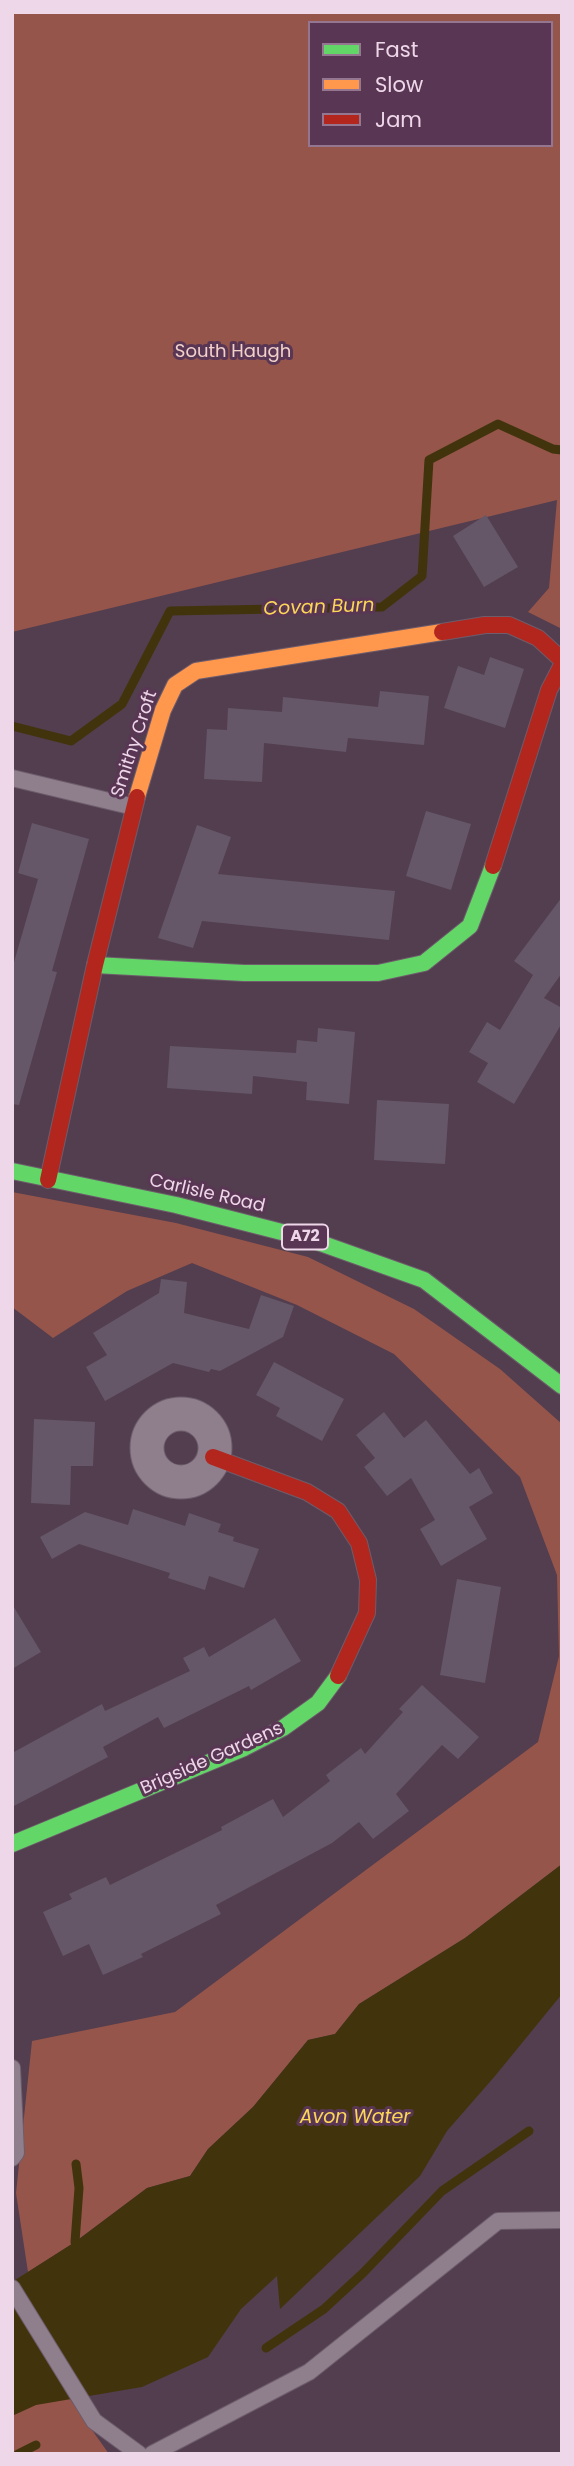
<!DOCTYPE html>
<style>
body{margin:0}
#map{position:relative;width:574px;height:2466px;overflow:hidden;background:#523e4f;font-family:Poppins,sans-serif}
canvas{display:block}
.frame{position:absolute;inset:0;border:14px solid #eed7e9;pointer-events:none}
.legend{position:absolute;left:308px;top:21px;width:245px;height:126px;box-sizing:border-box;background:#5a3655;border:2px solid #957690;margin:0;padding:9px 12px;list-style:none;font-size:21px;color:#eed7e9}
.legend li{display:flex;align-items:center;gap:14px;height:35px}
.legend b{width:35px;border:2px solid #957690}
</style>
<div id="map">
<canvas width="574" height="2466"></canvas>
<div class="frame"></div>
<ul class="legend">
<li><b style="height:9px;background:#63d668"></b>Fast</li>
<li><b style="height:9px;background:#ff974d"></b>Slow</li>
<li><b style="height:9px;background:#b3261e"></b>Jam</li>
</ul>
</div>
<script>
const c = document.querySelector('canvas').getContext('2d');
c.lineJoin = 'round';
function paint(path, color) { c.fillStyle = color; c.fill(path, 'evenodd'); }
const shape = rows => new Path2D(rows.map(r => 'M' + r).join(''));
function stroke(path, color, width, dash) { c.strokeStyle = color; c.lineWidth = width; c.lineCap = dash ? 'butt' : 'round'; c.setLineDash(dash || []); c.stroke(path); }
function write(font, color, halo, rows, align = 'center') {
  c.font = font + ' Poppins,sans-serif'; c.lineWidth = 6; c.setLineDash([]); c.textBaseline = 'middle'; c.strokeStyle = halo; c.fillStyle = color; for (const [text, x, y, turn = 0] of rows) {
    c.save(); c.translate(x, y); c.rotate((+turn || 0) * Math.PI / 180); c.textAlign = isNaN(turn) ? turn : align; if (halo) c.strokeText(text, 0, 0); c.fillText(text, 0, 0); c.restore();
  }
}
const green = shape([
 [12,12,562,12,562,629,528,612,549,588,557,500,12,632],
 [310,23,551,23,551,145,310,145],
 [12,1192,176,1223,308,1257,414,1309,500,1369,562,1424,562,1864,465,1938,359,2004,335,2034,308,2040,253,2107,208,2149,190,2176,147,2188,75,2242,28,2272,16,2193,32,2041,175,2012,538,1742,559,1656,557,1575,520,1477,394,1354,297,1305,192,1263,127,1291,53,1338,12,1307],
 [12,2317,109,2454,12,2454]
]);
const water = shape([
 [562,1864,562,1994,495,2076,447,2131,420,2176,280,2309,277,2276,241,2309,208,2357,142,2387,36,2405,12,2416,12,2282,75,2242,147,2188,190,2176,208,2149,253,2107,308,2040,335,2034,359,2004,465,1938]
]);
const stream = shape([
 [12,726,71,741,122,704,170,611,382,607,422,576,429,460,498,424,553,449,562,450],
 [75,2242,79,2188,76,2164],
 [266,2348,324,2309,363,2273,442,2191,529,2131],
 [18,2454,36,2445]
]);
const building = shape([
 [486,515,518,567,484,587,453,536],
 [490,657,524,669,505,728,444,708,458,666,484,675],
 [380,691,429,696,424,745,348,738,346,752,264,743,262,782,204,779,207,729,227,730,228,708,282,712,283,697,378,707],
 [426,811,471,824,451,890,406,876],
 [32,823,89,839,52,971,57,972,19,1105,12,1104,12,969,38,879,18,873],
 [197,825,231,837,218,874,395,891,389,940,202,921,193,948,158,938],
 [562,897,562,973,544,998,562,1008,562,1023,514,1104,477,1082,488,1063,469,1052,487,1022,500,1030,533,975,514,961],
 [318,1028,355,1032,349,1104,306,1100,307,1082,253,1076,252,1094,167,1088,170,1046,296,1053,297,1040,317,1042],
 [377,1100,449,1104,445,1164,374,1160],
 [161,1279,187,1282,184,1313,249,1329,261,1295,294,1306,283,1337,220,1371,211,1369,209,1372,173,1363,105,1401,86,1367,107,1355,93,1333,159,1293],
 [274,1362,344,1399,322,1441,276,1416,280,1408,256,1395],
 [384,1412,404,1438,426,1420,470,1474,479,1468,493,1493,469,1507,487,1539,441,1566,420,1529,435,1520,411,1478,387,1496,364,1467,375,1458,356,1435],
 [34,1419,95,1422,93,1466,71,1466,70,1505,31,1503],
 [133,1509,185,1526,189,1513,221,1524,218,1532,234,1537,233,1541,259,1549,244,1588,209,1576,205,1590,168,1578,170,1573,79,1544,52,1559,40,1537,85,1512,128,1525],
 [457,1579,501,1587,485,1683,440,1675],
 [12,1604,41,1652,12,1669],
 [275,1618,301,1661,251,1690,249,1686,164,1728,158,1717,103,1747,108,1757,12,1807,12,1753,102,1704,105,1711,190,1671,183,1658,204,1647,209,1657],
 [422,1685,479,1737,458,1759,442,1745,396,1794,409,1811,373,1839,359,1822,332,1843,216,1905,221,1914,141,1954,143,1957,103,1975,89,1944,63,1956,43,1912,72,1899,69,1894,106,1877,110,1885,222,1830,221,1827,273,1799,283,1817,330,1781,326,1775,361,1748,365,1754,403,1712,399,1709]
]);
const lane = shape([
 [12,778,134,807],
 [12,2068,16,2153,12,2158],
 [12,2288,94,2421,139,2454],
 [152,2454,309,2372,498,2221,562,2220]
]);
const street = shape([
 '147 1448a34 34 0 1 1 68 0a34 34 0 1 1-68 0Z'
]);
const fast = shape([
 [95,965,244,973,378,973,424,963,470,926,493,866],
 [12,1171,176,1205,309,1239,424,1280,562,1386],
 [12,1844,244,1748,283,1728,318,1703,338,1676]
]);
const slow = shape([
 [137,797,163,710,175,685,196,671,442,632]
]);
const jam = shape([
 [442,632,485,625,509,625,538,638,562,660],
 [493,866,549,690,562,665],
 [48,1180,95,965,137,797],
 [213,1457,307,1492,338,1511,359,1543,368,1580,367,1613,338,1676]
]);
const shields = [
 [305,1237,46]
];
const shieldNames = [
 ["A72",305,1237]
];
const parkNames = [
 ["South Haugh",233,352]
];
const streetNames = [
 ["Smithy Croft",135,744,-72],
 ["Carlisle Road",207,1194,13],
 ["Brigside Gardens",212,1759,-24]
];
const waterNames = [
 ["Covan Burn",319,608,-2],
 ["Avon Water",355,2118]
];
paint(green, '#96554b');
paint(water, '#41340c');
stroke(stream, '#41340c', 9);
paint(building, '#655767');
stroke(lane, '#6e5c6b', 18);
stroke(street, '#6e5c6b', 35);
stroke(fast, '#6e5c6b', 18);
stroke(slow, '#6e5c6b', 18);
stroke(jam, '#6e5c6b', 18);
stroke(lane, '#8f7f8d', 16);
stroke(street, '#8f7f8d', 33);
stroke(fast, '#63d668', 16);
stroke(slow, '#ff974d', 16);
stroke(jam, '#b3261e', 16);
for (const [x, y, w] of shields) { const box = new Path2D(); box.roundRect(x - w / 2, y - 12.5, w, 25, 5); c.fillStyle = '#5a3655'; c.fill(box); stroke(box, '#eed7e9', 2); }
write('bold 16px', '#eed7e9', null, shieldNames);
write('18px', '#f1d1ca', '#5a3655', parkNames);
write('18px', '#eed7e9', '#5a3655', streetNames);
write('italic 19px', '#fcd657', '#5a3655', waterNames);
</script>
